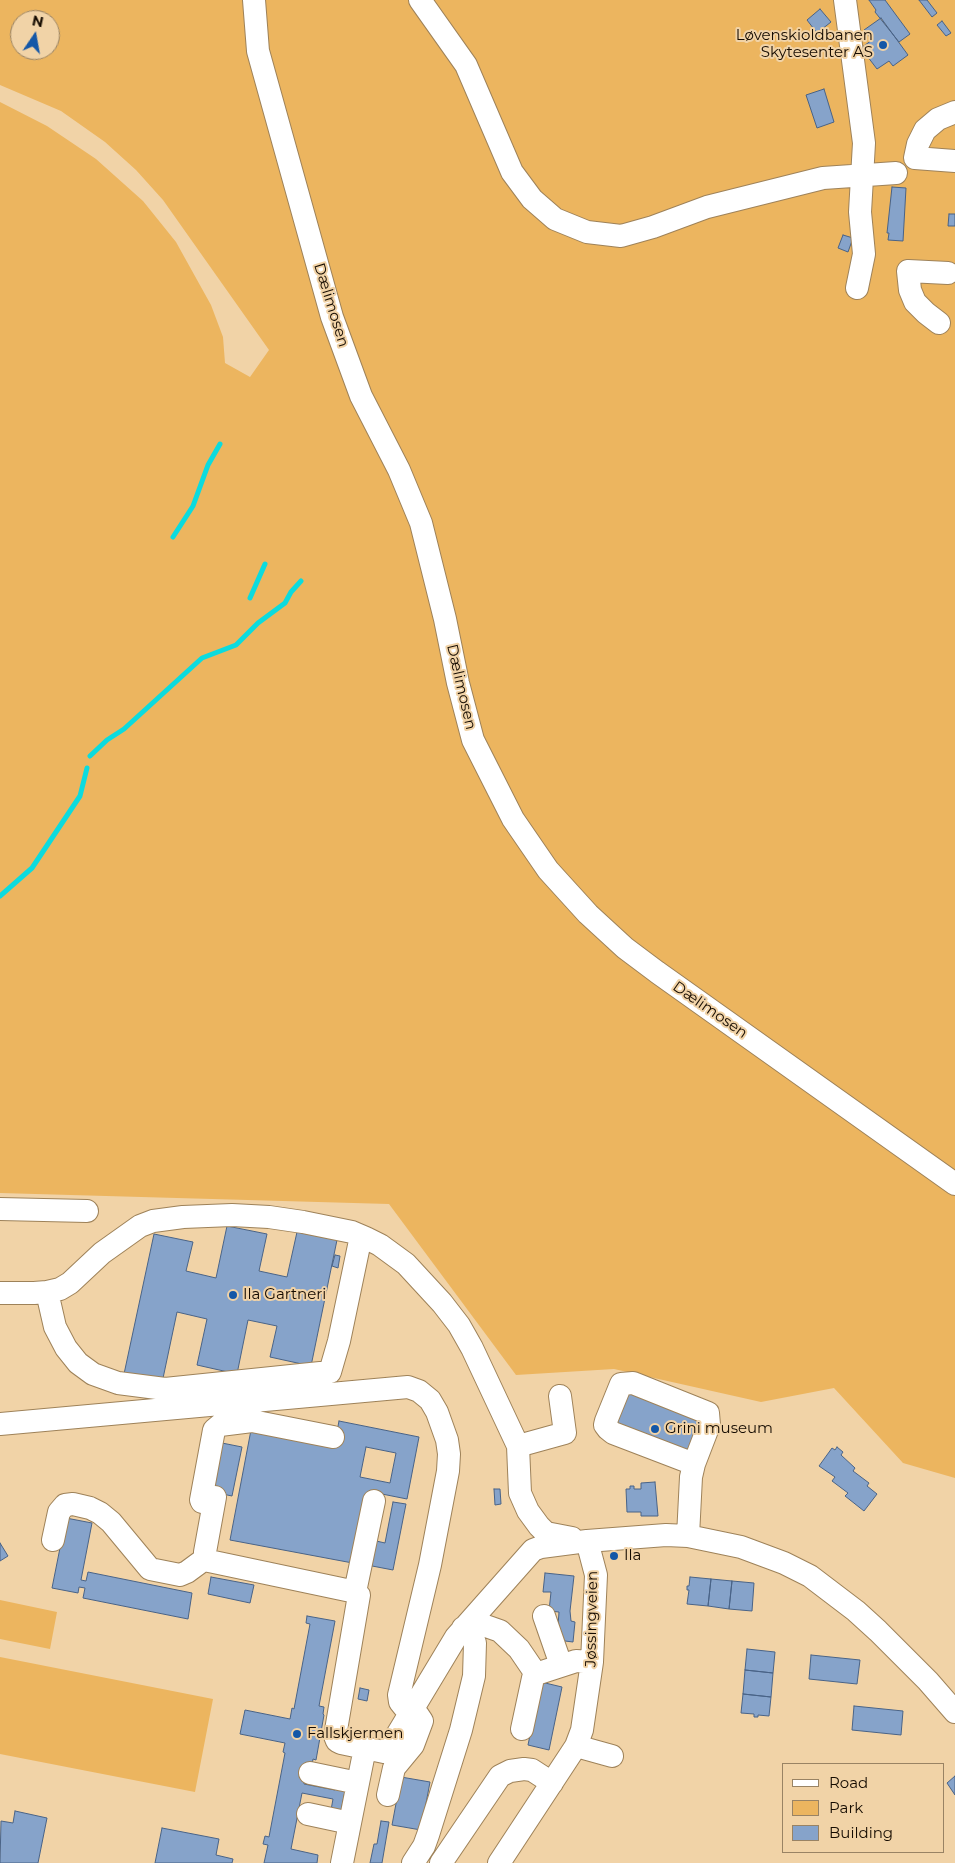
<!DOCTYPE html>
<meta charset="utf-8">
<style>
body{margin:0}
#map{position:relative;width:955px;height:1863px;overflow:hidden;background:#f1d3a7;font-family:Montserrat,sans-serif}
canvas{display:block}
.legend{position:absolute;left:782px;top:1763px;width:162px;height:90px;box-sizing:border-box;background:#f1d3a7;border:1px solid #998364;margin:0;padding:6px 9px;list-style:none;font-size:15px;color:#150b00}
.legend li{display:flex;align-items:center;gap:10px;height:25px}
.legend b{width:25px;border:1px solid #998364}
.north{position:absolute;left:10px;top:10px;width:50px;height:50px;box-sizing:border-box;background:#f1d3a7;border:1px solid #998364;border-radius:50%;rotate:12deg;font-size:14px;font-weight:700;line-height:20px;text-align:center;color:#150b00}
.north::after{content:'';display:block;margin:auto;width:18px;height:22px;background:#1457a7;clip-path:polygon(50% 0,100% 100%,50% 72%,0 100%)}
</style>
<div id="map">
<canvas width="955" height="1863"></canvas>
<ul class="legend">
<li><b style="height:6px;background:#fff"></b>Road</li>
<li><b style="height:14px;background:#ecb55f"></b>Park</li>
<li><b style="height:14px;background:#86a3ca"></b>Building</li>
</ul>
<div class="north">N</div>
</div>
<script>
const c = document.querySelector('canvas').getContext('2d');
c.lineJoin = 'round';
function paint(path, color) { c.fillStyle = color; c.fill(path, 'evenodd'); }
const shape = rows => new Path2D(rows.map(r => 'M' + r).join(''));
function stroke(path, color, width, dash) { c.strokeStyle = color; c.lineWidth = width; c.lineCap = dash ? 'butt' : 'round'; c.setLineDash(dash || []); c.stroke(path); }
function write(font, color, halo, rows, align = 'center') {
  c.font = font + ' Montserrat,sans-serif'; c.lineWidth = 4; c.setLineDash([]); c.textBaseline = 'middle'; c.strokeStyle = halo; c.fillStyle = color; for (const [text, x, y, turn = 0] of rows) {
    c.save(); c.translate(x, y); c.rotate((+turn || 0) * Math.PI / 180); c.textAlign = isNaN(turn) ? turn : align; if (halo) c.strokeText(text, 0, 0); c.fillText(text, 0, 0); c.restore();
  }
}
const green = shape([
 [0,0,955,0,955,1478,903,1463,834,1388,761,1402,614,1369,516,1375,389,1204,0,1193,0,102,47,126,96,159,143,201,176,242,211,305,223,337,225,363,250,377,269,350,163,200,136,170,105,142,61,111,0,85],
 [20,20,50,20,50,50,20,50],
 [0,1600,57,1612,50,1649,0,1639],
 [0,1657,213,1699,195,1792,0,1754]
]);
const stream = shape([
 [173,537,193,506,208,465,220,444],
 [250,598,265,564],
 [90,756,107,740,124,729,202,658,236,645,258,623,285,603,291,592,301,581],
 [0,896,32,868,80,796,87,768]
]);
const building = shape([
 [869,0,885,0,910,34,899,42,875,12,876,10,869,0],
 [919,0,927,0,937,13,932,17,919,0],
 [820,9,831,22,817,33,807,20,820,9],
 [881,18,908,55,893,66,889,61,877,69,861,48,872,40,864,30,881,18],
 [942,21,951,33,946,36,937,25,942,21],
 [824,89,834,122,817,128,806,95,824,89],
 [892,187,906,188,903,241,888,240,889,233,887,233,892,187],
 [949,214,955,214,955,226,948,226,949,214],
 [843,235,853,238,848,252,838,248,843,235],
 [227,1226,267,1234,259,1271,287,1277,297,1232,337,1240,311,1366,270,1357,277,1326,248,1320,237,1374,197,1365,207,1319,177,1312,162,1383,124,1374,154,1234,193,1242,186,1271,216,1278,227,1226],
 [335,1255,340,1256,338,1268,332,1266,335,1255],
 [624,1388,704,1419,690,1453,611,1422,624,1388],
 [339,1421,419,1437,407,1499,372,1492,358,1564,230,1540,251,1430,334,1447,339,1421],
 [366,1447,396,1453,390,1483,360,1477,366,1447],
 [217,1442,242,1447,232,1496,208,1491,217,1442],
 [837,1447,843,1452,841,1455,855,1468,853,1471,869,1483,867,1486,877,1494,864,1511,845,1496,848,1493,832,1481,835,1477,819,1466,832,1448,835,1450,837,1447],
 [655,1482,658,1516,641,1516,641,1512,627,1512,626,1489,630,1489,630,1486,634,1486,634,1489,641,1489,641,1483,655,1482],
 [494,1489,500,1489,501,1504,495,1505,494,1489],
 [393,1502,406,1504,393,1570,367,1565,372,1540,385,1543,393,1502],
 [66,1518,92,1523,81,1580,86,1581,88,1572,192,1593,188,1619,83,1598,85,1588,79,1587,78,1593,52,1588,66,1518],
 [0,1543,8,1556,0,1561,0,1543],
 [545,1573,574,1576,570,1611,571,1621,575,1622,573,1642,557,1640,559,1612,549,1611,551,1592,543,1592,545,1573],
 [211,1577,254,1585,250,1603,208,1594,211,1577],
 [690,1577,711,1579,708,1606,687,1604,689,1590,687,1590,687,1586,689,1586,690,1577],
 [711,1579,732,1581,729,1609,708,1606,711,1579],
 [732,1581,754,1583,752,1611,729,1609,732,1581],
 [307,1616,335,1621,319,1706,324,1707,323,1714,324,1715,316,1760,313,1759,312,1765,307,1764,304,1784,335,1790,336,1784,346,1786,341,1811,331,1810,333,1799,302,1793,291,1849,318,1855,317,1863,264,1863,268,1845,263,1844,265,1836,269,1837,285,1753,283,1752,285,1743,240,1734,245,1710,290,1719,292,1708,294,1709,310,1624,306,1623,307,1616],
 [747,1649,775,1652,773,1673,745,1670,747,1649],
 [811,1655,860,1660,857,1684,809,1679,811,1655],
 [745,1670,773,1673,771,1697,743,1694,745,1670],
 [541,1682,562,1687,549,1750,528,1745,541,1682],
 [360,1688,369,1690,367,1701,358,1699,360,1688],
 [743,1694,771,1697,769,1716,758,1715,758,1717,754,1717,754,1714,741,1713,743,1694],
 [854,1706,903,1711,901,1735,852,1730,854,1706],
 [955,1776,955,1795,947,1783,955,1776],
 [401,1777,430,1782,421,1830,392,1825,401,1777],
 [15,1811,47,1818,38,1863,0,1863,1,1821,13,1823,15,1811],
 [381,1821,389,1822,382,1863,370,1863,374,1844,377,1844,381,1821],
 [162,1828,219,1839,216,1855,233,1859,232,1863,155,1863,162,1828]
]);
const minor = shape([
 [254,0,258,51,332,317,361,396,399,470,421,523,445,619,458,683,473,740,513,819,548,870,588,914,625,948,657,972,955,1184],
 [420,0,466,65,512,172,532,199,555,219,587,232,621,236,653,227,707,207,823,178,896,173],
 [845,0,864,143,860,212,864,254,857,288],
 [955,161,915,158,918,144,925,130,938,119,955,112],
 [939,323,926,313,915,302,910,290,908,271,948,273],
 [0,1209,87,1211],
 [47,1292,55,1327,66,1348,78,1363,93,1374,118,1383,165,1389,330,1372,339,1341,361,1236],
 [0,1293,34,1293,47,1292,60,1289,70,1283,102,1253,140,1226,153,1221,183,1217,232,1215,269,1217,303,1222,352,1232,366,1238,380,1245,406,1264,442,1303,459,1325,472,1348,518,1446,520,1493,528,1511,539,1526,546,1533,572,1538],
 [0,1424,408,1387,419,1391,430,1400,437,1412,447,1440,449,1454,448,1471,430,1565,399,1695,400,1702,404,1707,418,1715,422,1721,413,1745,394,1768,388,1795],
 [518,1446,565,1433,560,1396],
 [215,1497,205,1552,206,1558,209,1561,351,1591,359,1595,335,1736,337,1741,341,1743,384,1752,388,1750,456,1637,533,1550,541,1547,587,1541,666,1535,688,1536,741,1547,784,1563,810,1576,856,1611,878,1631,928,1681,955,1712],
 [213,1505,202,1502,201,1500,214,1430,220,1425,252,1421,333,1437],
 [688,1536,691,1477,694,1464,709,1425,708,1413,633,1383,621,1384,606,1421,605,1425,608,1429,613,1433,694,1464],
 [53,1540,59,1512,65,1505,73,1504,90,1508,100,1513,111,1522,150,1569,180,1575,187,1572,206,1558],
 [355,1592,374,1501],
 [544,1616,561,1665],
 [463,1628,483,1625,500,1631,519,1649,536,1674],
 [522,1729,533,1678,536,1674,576,1661,592,1662],
 [576,1746,612,1756],
 [310,1773,358,1783],
 [308,1814,350,1823],
 [342,1863,365,1748],
 [413,1863,424,1846,428,1835,461,1730,474,1676,475,1643,472,1637,463,1628],
 [441,1863,500,1776,510,1771,524,1769,532,1770,552,1783],
 [499,1863,576,1746,582,1730,592,1662,596,1575,587,1541]
]);
const markers = [
 [883,45,5,"#1457a7"],
 [233,1295,5,"#1457a7"],
 [655,1429,5,"#1457a7"],
 [614,1556,5,"#1457a7"],
 [297,1734,5,"#1457a7"]
];
const poiNames = [
 ["Løvenskioldbanen",873,36,"right"],
 ["Skytesenter AS",873,53,"right"],
 ["Ila Gartneri",243,1295],
 ["Grini museum",665,1429],
 ["Ila",624,1556],
 ["Fallskjermen",307,1734]
];
const streetNames = [
 ["Dælimosen",331,305,73],
 ["Dælimosen",461,687,77],
 ["Dælimosen",710,1010,35],
 ["Jøssingveien",592,1619,-89]
];
paint(green, '#ecb55f');
stroke(stream, '#0cdbde', 5);
paint(building, '#86a3ca');
stroke(building, '#496387', 1);
stroke(minor, '#9e8259', 24);
stroke(minor, '#fff', 22);
for (const [x, y, r, color] of markers) { const dot = new Path2D(); dot.arc(x, y, r, 0, 2 * Math.PI); c.fillStyle = color; c.fill(dot); stroke(dot, '#f1d3a7', 2); }
write('15px', '#150b00', '#f1d3a7', poiNames, 'left');
write('15px', '#150b00', '#f1d3a7', streetNames);
</script>
